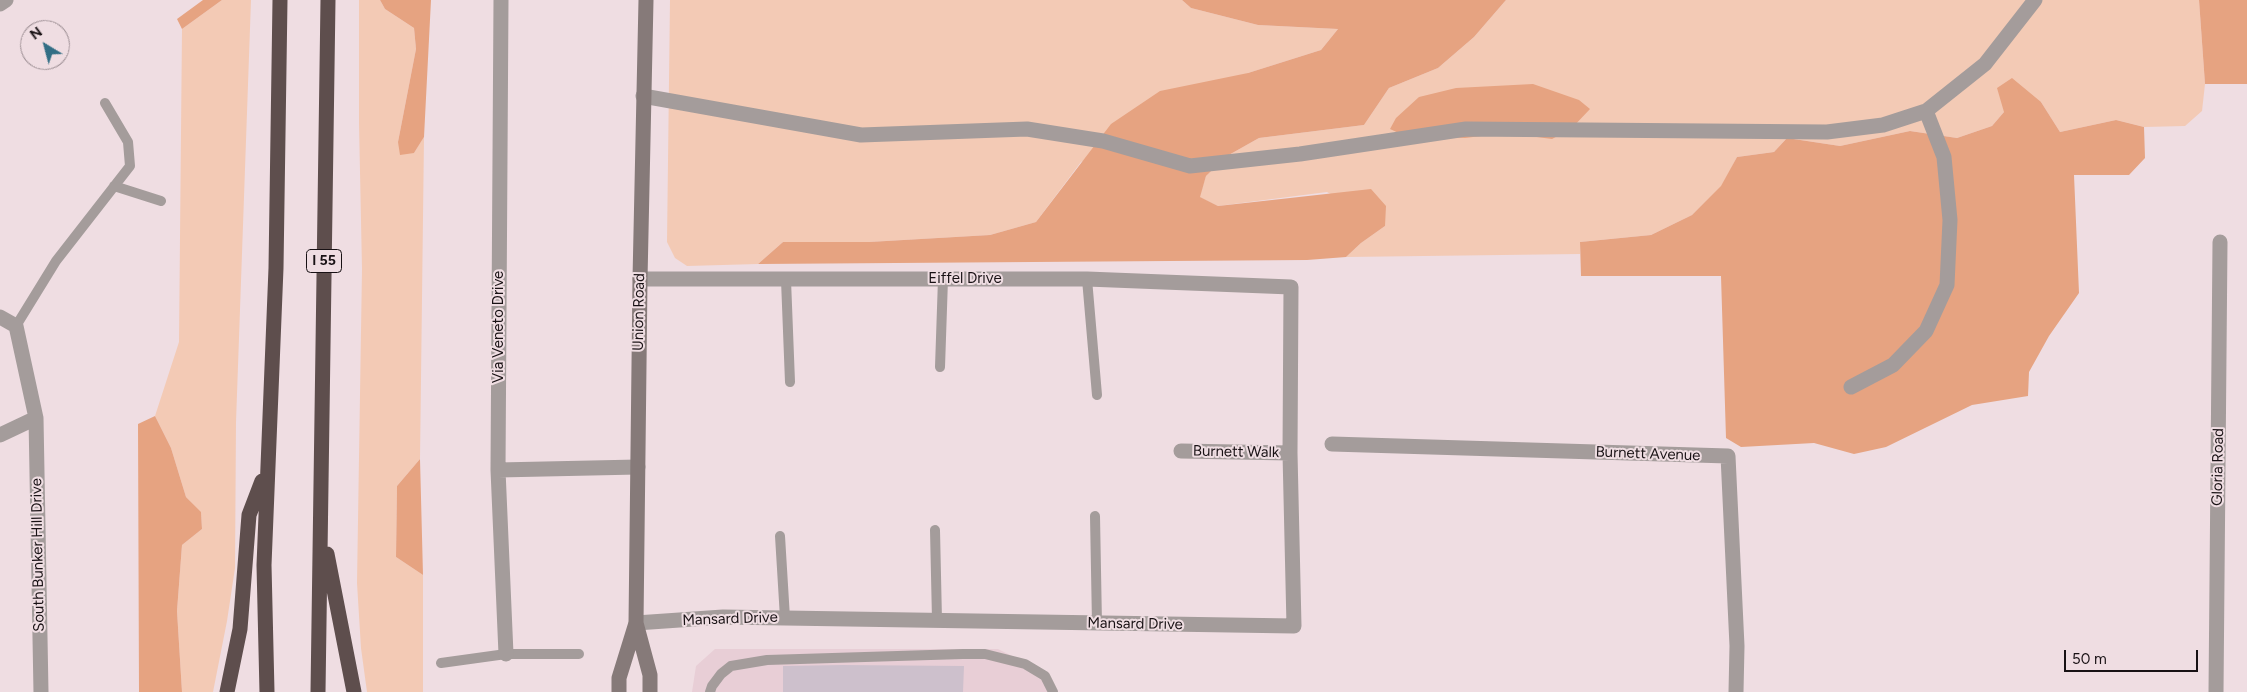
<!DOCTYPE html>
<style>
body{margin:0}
#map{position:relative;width:2247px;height:692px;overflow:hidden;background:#efdde2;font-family:Figtree,sans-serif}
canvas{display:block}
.north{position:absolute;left:20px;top:20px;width:50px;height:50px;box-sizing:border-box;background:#efdde2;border:1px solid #998b90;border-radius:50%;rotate:323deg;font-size:14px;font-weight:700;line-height:20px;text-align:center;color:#181114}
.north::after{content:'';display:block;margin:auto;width:18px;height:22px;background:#326e85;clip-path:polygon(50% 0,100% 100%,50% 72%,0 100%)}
.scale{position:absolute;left:2064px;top:650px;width:134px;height:22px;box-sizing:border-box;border:2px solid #181114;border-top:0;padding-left:6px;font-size:15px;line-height:18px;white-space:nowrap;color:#181114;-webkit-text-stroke:4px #efdde2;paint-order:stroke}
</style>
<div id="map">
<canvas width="2247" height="692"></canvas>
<div class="north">N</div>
<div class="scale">50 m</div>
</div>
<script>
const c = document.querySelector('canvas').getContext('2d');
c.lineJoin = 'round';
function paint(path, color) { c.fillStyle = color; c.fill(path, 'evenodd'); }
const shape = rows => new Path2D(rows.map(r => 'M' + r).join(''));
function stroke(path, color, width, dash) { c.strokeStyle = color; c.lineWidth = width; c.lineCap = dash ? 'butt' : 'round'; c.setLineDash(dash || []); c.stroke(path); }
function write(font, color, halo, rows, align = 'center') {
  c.font = font + ' Figtree,sans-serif'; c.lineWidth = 4; c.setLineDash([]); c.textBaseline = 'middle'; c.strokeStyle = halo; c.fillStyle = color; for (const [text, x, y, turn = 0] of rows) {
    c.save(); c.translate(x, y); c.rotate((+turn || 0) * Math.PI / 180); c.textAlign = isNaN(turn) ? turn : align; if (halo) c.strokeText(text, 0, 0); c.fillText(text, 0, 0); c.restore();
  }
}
const built = shape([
 [715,649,998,649,1030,665,1047,685,1047,692,692,692,696,666]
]);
const green = shape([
 [222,0,251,0,236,422,235,568,227,621,213,692,182,692,177,611,182,545,202,529,201,513,186,497,171,448,155,416,179,342,182,29],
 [359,0,380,0,385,9,414,28,416,49,398,142,414,153,424,137,420,459,397,486,396,557,423,575,423,692,367,692,361,648,357,583,362,269,359,123],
 [670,0,1182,0,1191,8,1258,25,1338,29,1321,50,1248,73,1081,162,1036,222,990,235,869,242,783,242,758,264,687,266,675,258,667,242],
 [1506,0,2199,0,2205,84,2202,111,2185,126,2144,127,2116,120,2060,132,2041,102,2004,112,1992,126,1957,138,1910,131,1840,146,1787,138,1774,152,1737,157,1722,186,1692,215,1651,235,1580,242,1580,254,1346,257,1361,243,1385,226,1327,192,1218,206,1199,197,1206,176,1227,156,1259,138,1364,125,1389,88,1438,68,1474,37]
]);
const forest = shape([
 [203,0,222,0,182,29,177,19],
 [380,0,431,0,424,137,414,153,400,155,398,142,416,49,414,28,385,9],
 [1182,0,1506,0,1474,37,1438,68,1389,88,1364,125,1259,138,1227,156,1206,176,1200,197,1218,206,1371,189,1386,206,1385,226,1361,243,1346,257,1307,260,758,264,783,242,869,242,990,235,1036,222,1111,124,1160,91,1248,73,1321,50,1338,29,1258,25,1191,8],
 [2199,0,2247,0,2247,84,2205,84],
 [2012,78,2041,102,2060,132,2116,120,2144,127,2145,158,2129,175,2074,175,2079,293,2049,336,2029,372,2028,396,1972,405,1886,447,1854,454,1814,443,1741,447,1726,438,1721,276,1581,276,1580,242,1651,235,1692,215,1721,186,1737,157,1774,152,1787,138,1840,146,1910,131,1957,138,1992,126,2004,112,1997,88],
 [1533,84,1579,100,1590,109,1571,129,1552,139,1506,133,1465,138,1403,135,1390,129,1396,118,1419,97,1456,88],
 [155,416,171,448,186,497,201,512,202,529,182,545,177,611,182,692,139,692,138,424],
 [420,459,423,575,396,557,397,486]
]);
const building = shape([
 [843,665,964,666,963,692,783,692,783,666]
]);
const service = shape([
 [114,186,161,201],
 [1087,279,1097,395],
 [786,280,790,382],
 [16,326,56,261,130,166,128,142,105,103],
 [940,367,943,279],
 [1095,516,1097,624],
 [935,530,937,620],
 [780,536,785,618],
 [441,663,506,654,579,654],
 [710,692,712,686,721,674,731,666,767,660,963,654,985,654,1025,664,1045,676,1053,692]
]);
const minor = shape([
 [501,0,498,470,506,654],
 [0,4,6,0],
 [643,96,861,135,1027,129,1103,141,1190,166,1300,154,1466,129,1827,132,1883,125,1926,111,1985,64,2035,0],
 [0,317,16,326,36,418,41,692],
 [1851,387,1893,365,1926,331,1947,285,1950,220,1944,157,1926,111],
 [0,435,36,418],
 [1332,444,1728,456,1737,646,1736,692],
 [1181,451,1290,453],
 [498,470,638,467],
 [636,623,723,617,785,618,1294,626,1290,453,1291,287,1087,279,640,279],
 [2216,692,2220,242]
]);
const secondary = shape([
 [646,0,640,279,636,623,650,675,650,692],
 [619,692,619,678,636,623]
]);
const motorway = shape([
 [327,554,354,692],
 [227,692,240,629,249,515,262,481],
 [267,692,264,565,276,268,280,0],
 [318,692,328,0]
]);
const shields = [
 [324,261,35]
];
const shieldNames = [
 ["I 55",324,261]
];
const streetNames = [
 ["Eiffel Drive",965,279],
 ["Union Road",639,312,-89],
 ["Via Veneto Drive",499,327,-90],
 ["Burnett Walk",1236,452,1],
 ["Burnett Avenue",1648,454,2],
 ["Gloria Road",2218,467,-89],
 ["South Bunker Hill Drive",38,555,-91],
 ["Mansard Drive",730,619,-2],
 ["Mansard Drive",1135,624,1]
];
paint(built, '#e8ced6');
paint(green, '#f3cab5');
paint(forest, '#e6a381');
paint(building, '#cdc0cc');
stroke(service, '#a49c9b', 10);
stroke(minor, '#a49c9b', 15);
stroke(secondary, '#867a79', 15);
stroke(motorway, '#5e4e4d', 15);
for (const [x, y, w] of shields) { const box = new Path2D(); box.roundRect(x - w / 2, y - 11.5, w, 23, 4); c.fillStyle = '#efdde2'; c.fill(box); stroke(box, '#181114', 1); }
write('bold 14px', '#181114', null, shieldNames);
write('15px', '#181114', '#efdde2', streetNames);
</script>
